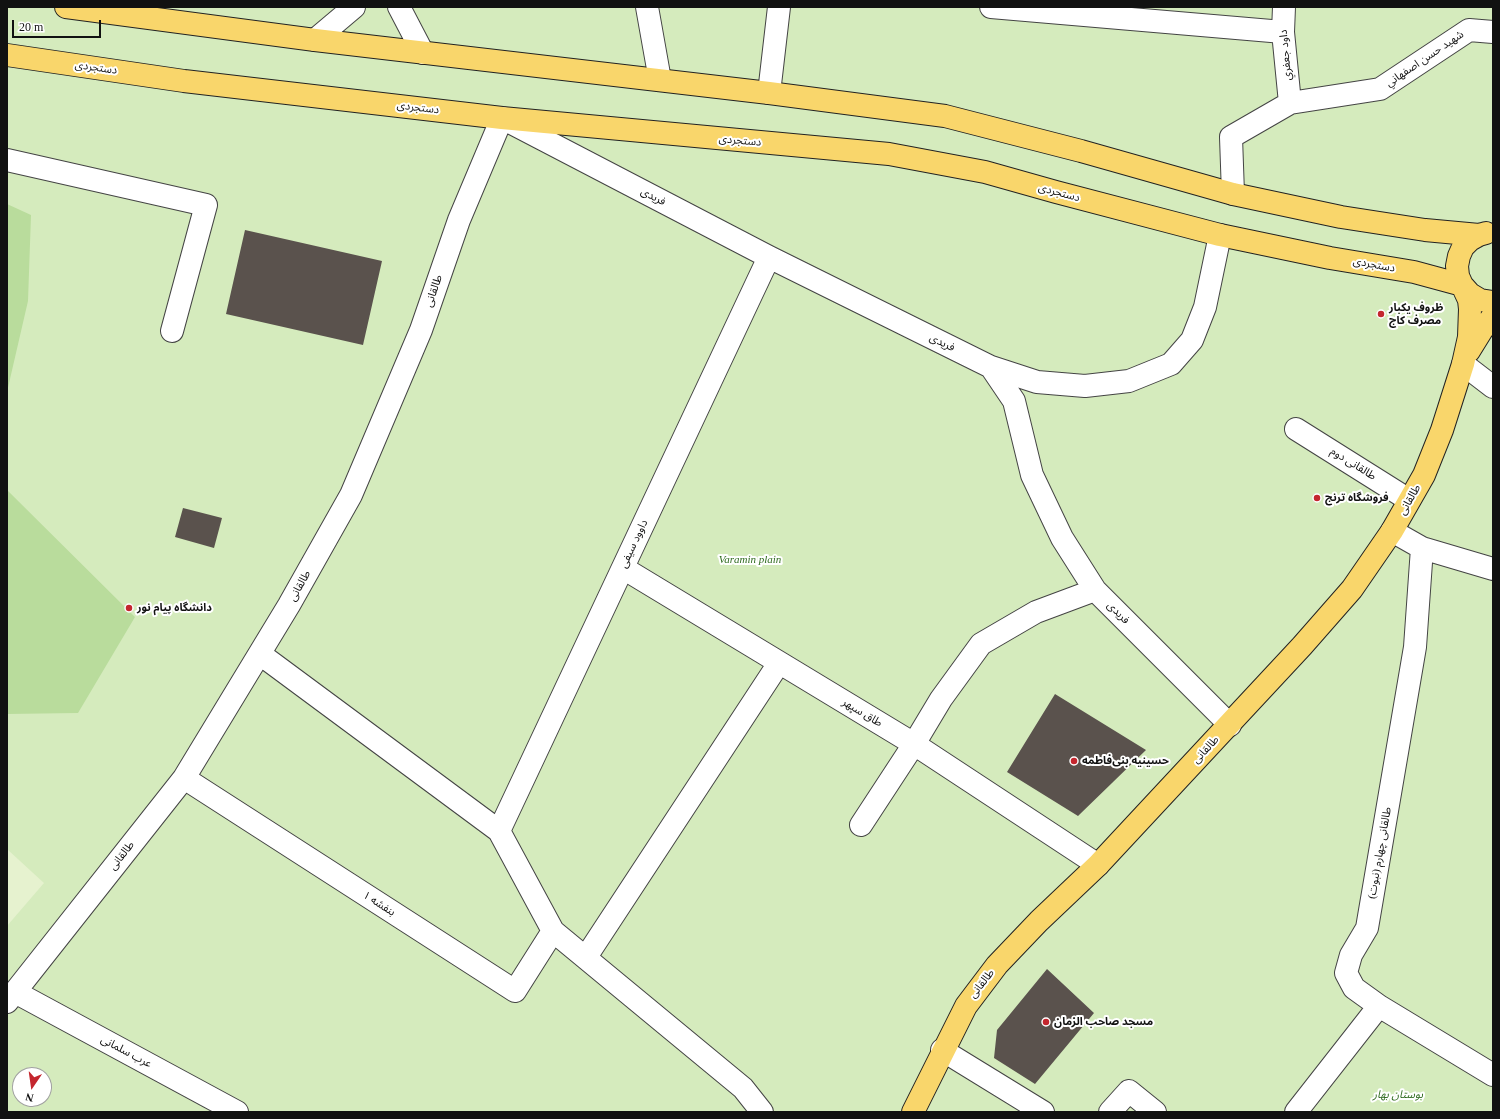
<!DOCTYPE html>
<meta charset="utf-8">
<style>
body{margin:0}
#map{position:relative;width:1500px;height:1119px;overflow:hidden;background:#fffdf5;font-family:"Times New Roman",serif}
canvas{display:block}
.frame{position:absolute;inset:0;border:8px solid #111;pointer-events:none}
.north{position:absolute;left:12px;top:1067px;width:40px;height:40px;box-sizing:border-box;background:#fff;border:1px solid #a0a0a0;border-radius:50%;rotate:193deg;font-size:11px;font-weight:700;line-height:16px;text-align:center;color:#111}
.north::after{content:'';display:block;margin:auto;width:14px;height:18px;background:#c4262e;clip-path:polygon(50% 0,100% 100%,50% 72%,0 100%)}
.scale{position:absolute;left:12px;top:20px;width:89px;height:18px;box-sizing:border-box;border:2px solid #111;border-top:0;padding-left:5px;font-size:12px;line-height:14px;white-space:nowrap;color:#111;-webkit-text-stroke:3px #fff;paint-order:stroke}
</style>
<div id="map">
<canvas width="1500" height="1119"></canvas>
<div class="frame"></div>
<div class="north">N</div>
<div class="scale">20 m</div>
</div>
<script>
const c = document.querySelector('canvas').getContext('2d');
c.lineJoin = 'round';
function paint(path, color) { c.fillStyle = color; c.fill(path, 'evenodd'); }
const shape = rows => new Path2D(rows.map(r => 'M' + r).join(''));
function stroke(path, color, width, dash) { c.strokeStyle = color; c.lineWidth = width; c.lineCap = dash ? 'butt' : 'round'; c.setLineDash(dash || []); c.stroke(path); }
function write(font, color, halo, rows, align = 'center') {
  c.font = font + ' "Times New Roman","Noto Sans Arabic",serif'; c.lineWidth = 4; c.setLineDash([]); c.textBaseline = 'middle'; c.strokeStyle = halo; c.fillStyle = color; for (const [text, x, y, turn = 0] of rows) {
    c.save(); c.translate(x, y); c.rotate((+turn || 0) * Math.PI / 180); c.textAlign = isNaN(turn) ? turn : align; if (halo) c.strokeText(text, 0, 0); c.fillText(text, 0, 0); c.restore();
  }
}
const green = shape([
 [7,7,1493,7,1493,1112,7,1112],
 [20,1075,44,1075,44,1099,20,1099]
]);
const forest = shape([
 [7,204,31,215,28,301,7,392],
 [7,490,135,617,78,713,7,714]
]);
const pitch = shape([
 [7,849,44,883,7,926]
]);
const building = shape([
 [245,230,382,261,363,345,226,314],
 [183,508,222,518,214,548,175,537],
 [1055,694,1146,750,1078,816,1007,772],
 [1047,969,1094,1013,1035,1084,994,1058,997,1030]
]);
const minor = shape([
 [399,7,423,53],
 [647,7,660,80],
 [991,7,1283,32],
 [1284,7,1283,32,1290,103],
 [315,40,354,7],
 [769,93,779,7],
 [7,160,206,205,172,331],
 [1233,194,1231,137,1290,103,1380,89,1469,30,1493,32],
 [1463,364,1493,387],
 [991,367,1037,382,1085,386,1129,381,1171,364,1192,340,1205,307,1220,235],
 [1296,429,1409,500],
 [1392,531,1422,548,1493,569],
 [1422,548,1415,647,1367,928,1351,955,1346,973,1354,988,1379,1006,1493,1075],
 [623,568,914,744,1098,865],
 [260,654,499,831,553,931,743,1088,762,1112],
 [184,778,515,991,553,931],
 [861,825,914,744,941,699,981,644,1036,612,1095,590],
 [499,831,769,257],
 [586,957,779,663],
 [15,992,237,1112],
 [7,1002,184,778,289,605,351,495,421,330,459,220,502,118,769,257,991,367,1014,401,1032,475,1062,538,1095,590,1230,725],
 [942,1050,1043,1112],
 [1110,1112,1129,1091,1155,1112],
 [1296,1112,1379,1006]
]);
const major = shape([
 [66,7,315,40,769,93,945,116,1081,151,1233,194,1341,217,1425,230,1479,235],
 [7,55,184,81,502,118,889,154,985,172,1056,192,1220,235,1330,258,1414,272,1462,285,1469,300,1470,309,1469,337,1463,364,1442,430,1424,475,1392,531,1352,589,1302,646,1098,865,1039,921,997,965,966,1006,913,1112],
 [1486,233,1479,235,1470,240,1463,247,1459,256,1457,266,1458,276,1462,285,1470,294,1480,300,1493,302],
 [1469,351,1482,330,1493,316]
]);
const markers = [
 [1381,314,4,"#c4262e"],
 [1317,498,4,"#c4262e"],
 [129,608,4,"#c4262e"],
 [1074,761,4,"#c4262e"],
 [1046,1022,4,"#c4262e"]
];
const streetNames = [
 ["داود جعفري",1286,55,-95],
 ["شهيد حسن اصفهاني",1425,59,-34],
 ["دستجردی",96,68,8],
 ["دستجردی",418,108,7],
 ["دستجردی",740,141,5],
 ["دستجردی",1059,193,15],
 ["فریدی",653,197,27],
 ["دستجردی",1374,265,10],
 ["طالقانی",434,291,-71],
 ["فریدی",942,343,26],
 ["طالقانی دوم",1353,464,32],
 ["طالقانی",1410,500,-60],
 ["داوود سیفی",634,544,-65],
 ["طالقانی",300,586,-61],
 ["فریدی",1118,613,45],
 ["طاق سپهر",862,713,31],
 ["طالقانی",1206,750,-47],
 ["طالقانی چهارم (نبوت)",1380,853,-80],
 ["طالقانی",122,856,-52],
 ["بنفشه ۱",379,904,33],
 ["طالقانی",982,984,-52],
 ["عرب سلمانی",126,1052,28]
];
const poiNames = [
 ["ظروف یکبار",1389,308],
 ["مصرف کاج",1389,321],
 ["فروشگاه ترنج",1325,498],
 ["دانشگاه پیام نور",137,608],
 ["حسینیه بنی‌فاطمه",1082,761],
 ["مسجد صاحب الزمان",1054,1022]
];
const parkNames = [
 ["Varamin plain",750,560],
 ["بوستان بهار",1398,1095]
];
paint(green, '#d5ebbd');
paint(forest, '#b9dc9c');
paint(pitch, '#e6f2cf');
paint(building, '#5a524d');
stroke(minor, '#444', 24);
stroke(major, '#222', 24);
stroke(minor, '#fff', 22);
stroke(major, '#f9d66b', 22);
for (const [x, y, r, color] of markers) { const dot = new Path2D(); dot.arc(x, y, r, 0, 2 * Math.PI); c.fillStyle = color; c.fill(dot); stroke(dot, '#fff', 1.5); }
write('11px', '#111', '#fff', streetNames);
write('bold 11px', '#111', '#fff', poiNames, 'left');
write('italic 11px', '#2f6b1f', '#fff', parkNames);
</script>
